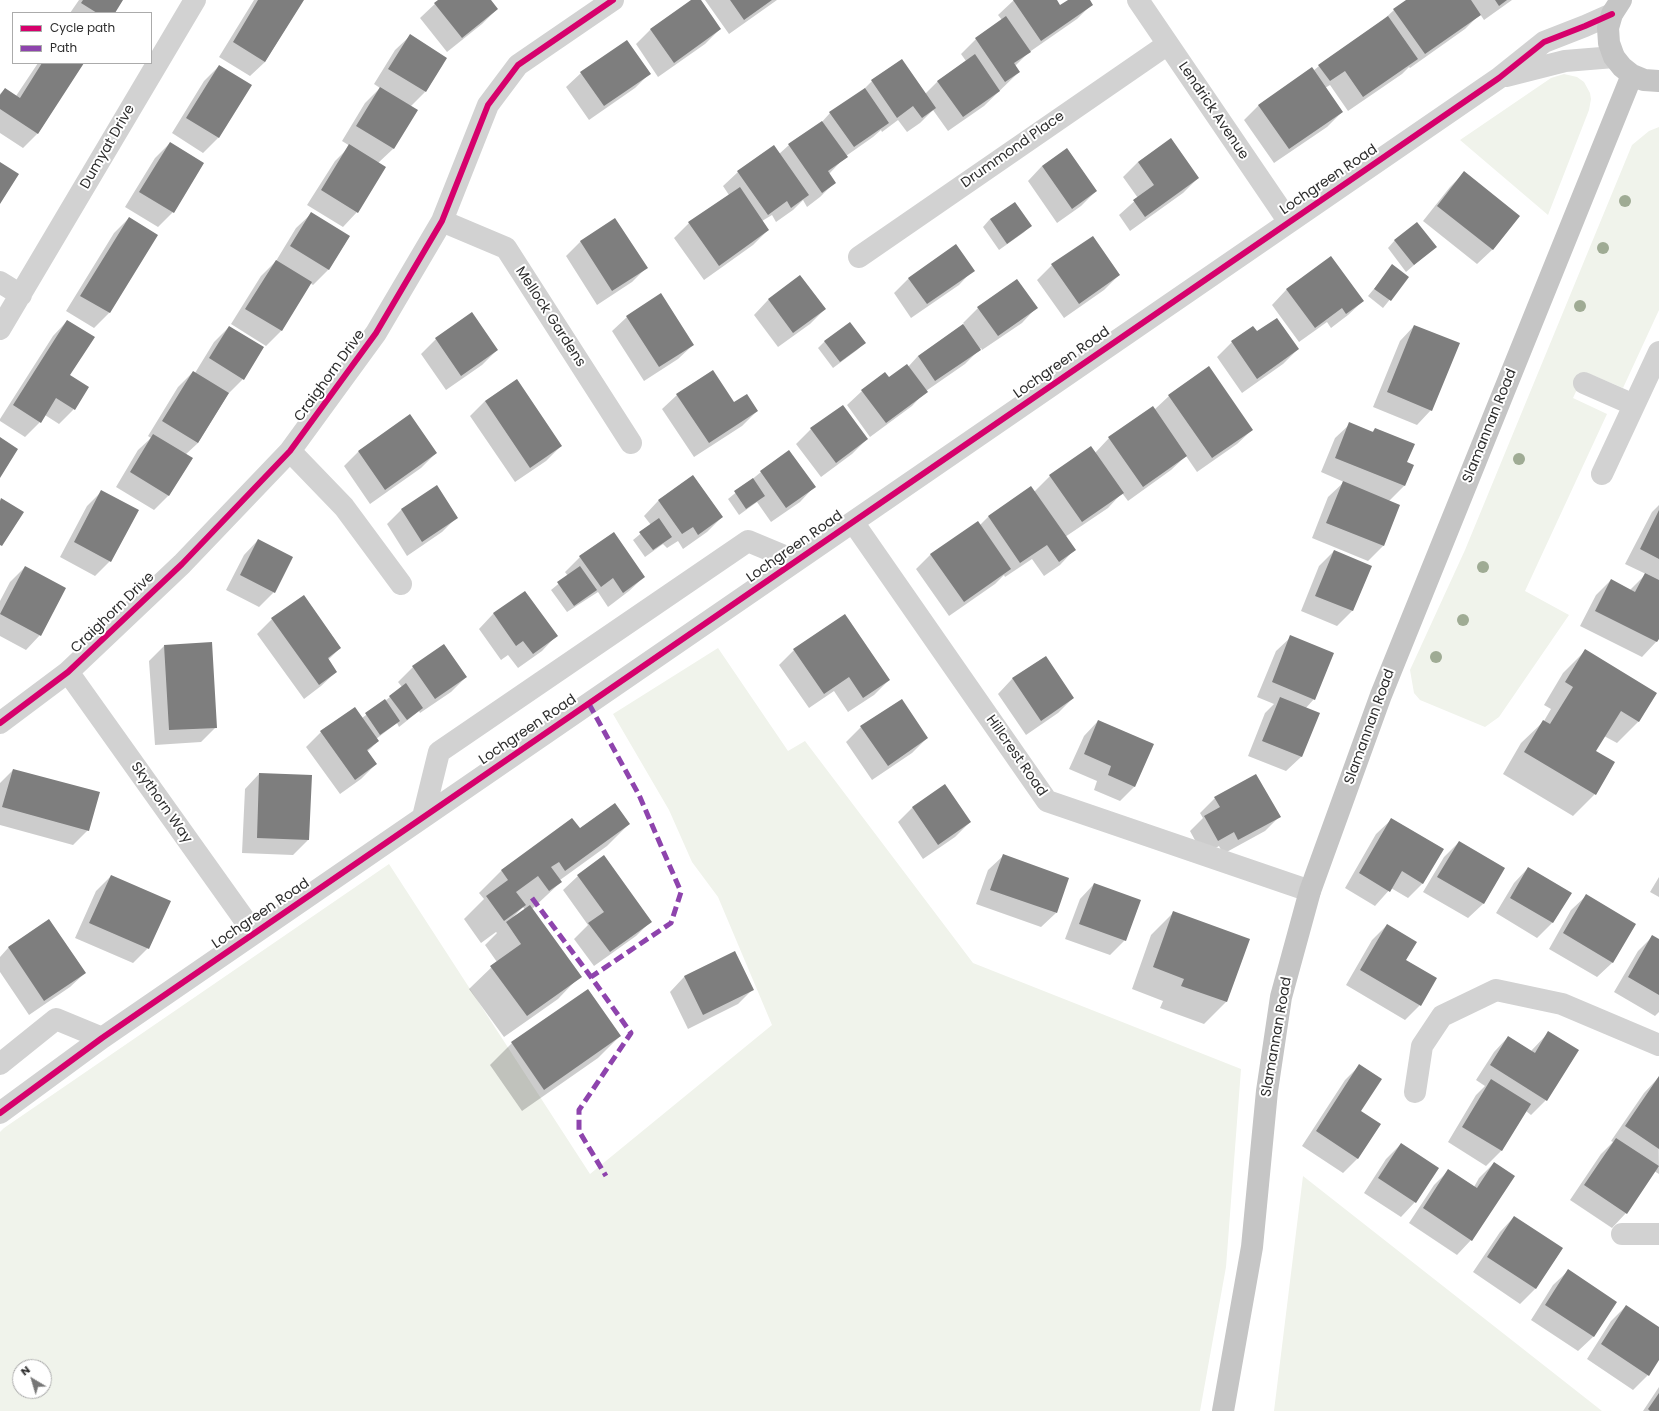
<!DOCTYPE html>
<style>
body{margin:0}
#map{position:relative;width:1659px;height:1411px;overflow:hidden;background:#fff;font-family:Poppins,sans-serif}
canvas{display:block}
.legend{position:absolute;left:12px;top:12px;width:140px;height:52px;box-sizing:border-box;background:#fff;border:1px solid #ababab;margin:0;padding:5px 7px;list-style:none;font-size:12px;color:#2d2d2d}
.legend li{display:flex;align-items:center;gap:8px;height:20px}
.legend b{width:20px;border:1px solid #ababab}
.north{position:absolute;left:12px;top:1359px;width:40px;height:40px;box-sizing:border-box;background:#fff;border:1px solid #ababab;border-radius:50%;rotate:322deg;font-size:11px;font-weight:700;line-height:16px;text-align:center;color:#2d2d2d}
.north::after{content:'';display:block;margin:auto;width:14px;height:18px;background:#767676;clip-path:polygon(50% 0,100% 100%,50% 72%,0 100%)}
</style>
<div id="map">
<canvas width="1659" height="1411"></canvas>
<ul class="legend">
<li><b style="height:5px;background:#d6006c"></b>Cycle path</li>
<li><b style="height:5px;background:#8e44ad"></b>Path</li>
</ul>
<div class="north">N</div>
</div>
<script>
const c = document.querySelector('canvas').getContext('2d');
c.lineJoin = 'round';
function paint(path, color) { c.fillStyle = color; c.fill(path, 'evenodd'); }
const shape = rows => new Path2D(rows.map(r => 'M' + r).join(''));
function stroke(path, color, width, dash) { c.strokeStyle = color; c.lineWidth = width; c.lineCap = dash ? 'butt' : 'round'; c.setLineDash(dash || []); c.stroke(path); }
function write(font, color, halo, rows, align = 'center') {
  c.font = font + ' Poppins,sans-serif'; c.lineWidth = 4; c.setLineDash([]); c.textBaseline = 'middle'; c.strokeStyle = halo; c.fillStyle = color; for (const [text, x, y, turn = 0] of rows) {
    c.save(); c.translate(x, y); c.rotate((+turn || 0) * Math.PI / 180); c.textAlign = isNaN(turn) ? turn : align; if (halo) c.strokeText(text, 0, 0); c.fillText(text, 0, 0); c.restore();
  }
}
const green = shape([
 [1564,74,1577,77,1584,82,1590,93,1591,99,1589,110,1548,215,1460,140,1551,78],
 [1659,127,1659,310,1623,388,1585,372,1573,398,1607,414,1525,591,1569,615,1499,717,1485,727,1420,700,1414,693,1410,670,1465,550,1632,145,1649,131],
 [718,648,788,751,805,741,973,963,1241,1069,1226,1267,1200,1411,0,1411,0,1132,4,1128,389,864,590,1174,772,1025,718,897,692,862,669,810,613,714],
 [20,1367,44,1367,44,1391,20,1391],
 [1303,1176,1602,1411,1274,1411]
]);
const shadow = shape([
 [79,0,122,0,113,13,70,13],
 [254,0,303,0,265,62,250,76,219,57],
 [439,0,489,0,497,9,482,24,447,52,420,18],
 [693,0,700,0,720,29,705,44,658,77,636,44,650,30],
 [705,0,777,0,729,34],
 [1014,0,1055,0,1060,7,1069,0,1088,0,1092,4,1077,19,1028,53,1015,66,1019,72,984,106,948,131,933,110,920,123,907,132,898,120,882,132,881,130,873,137,846,156,829,174,835,182,820,197,807,207,803,200,793,210,776,222,772,215,762,221,768,230,753,245,704,280,674,238,689,223,729,195,723,186,738,172,779,154,789,145,820,124,830,113,862,91,872,81,901,60,925,94,938,81,966,61,961,54,976,39,1002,20,998,15],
 [1408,0,1512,0,1484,20,1480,14,1465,29,1410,68,1409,67,1402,74,1348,111,1330,85,1325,88,1342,112,1327,127,1274,163,1244,120,1259,105,1313,71,1319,66,1381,22,1394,10],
 [410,36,425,92,410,107,393,149,378,163,357,212,343,227,307,205,335,161,350,146,342,141,365,103,380,88,374,84,395,50],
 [38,63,83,63,38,133,23,148,0,133,0,94,5,89,16,96],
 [219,66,250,85,218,138,203,153,172,133,204,81],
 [581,73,649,74,635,88,589,120,566,87],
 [1171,139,1198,178,1183,193,1130,231,1119,215,1138,198,1123,177,1138,162],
 [170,143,173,212,158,227,125,207,155,158],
 [1067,149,1096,191,1081,206,1057,223,1028,181,1042,166],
 [1464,173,1519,216,1492,250,1477,264,1423,221,1450,187],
 [1015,203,1031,226,1023,233,999,250,983,227,990,219],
 [311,214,349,237,328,270,313,285,310,283,281,331,266,346,231,324,261,276,276,261,296,228],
 [129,218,157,235,109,313,94,328,66,311,114,233],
 [1395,240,1435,247,1406,272,1388,248],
 [581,241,646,268,632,282,597,305,566,256],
 [1331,257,1363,301,1348,315,1331,328,1327,322,1299,342,1272,305,1286,290],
 [1052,265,1119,275,1104,290,1064,318,1037,280],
 [1393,266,1408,277,1383,308,1368,296],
 [973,270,959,285,911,318,894,293,909,278],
 [800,276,825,309,810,324,778,347,754,315,768,300],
 [978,308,1036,308,1022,323,982,350,981,348,965,364,926,391,912,406,870,437,847,405,862,391,889,379,908,367,918,356,964,324,963,323],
 [627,317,693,345,678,359,644,381,612,331],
 [67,321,69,376,74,409,59,424,45,415,40,422,25,437,0,421,0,419,53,336],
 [1414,326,1431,410,1417,425,1373,407,1400,341],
 [229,327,243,379,228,394,198,443,185,455,169,495,154,510,116,487,138,450,151,438,148,436,178,387,193,372,195,373,214,342],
 [1257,332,1298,349,1283,364,1242,393,1217,357,1232,342],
 [436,339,497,350,482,365,446,390,421,354],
 [825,341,864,343,857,350,833,368,818,348],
 [516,380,561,446,546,461,515,482,470,416,485,401],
 [677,395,733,404,757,411,742,426,694,457,662,409],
 [1169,396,1252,430,1237,444,1197,472,1186,456,1171,470,1128,501,1122,493,1108,508,1065,537,1074,550,1060,565,1044,576,1032,559,1005,577,1004,575,995,584,949,616,916,569,931,554,980,525,988,517,1031,487,1034,492,1050,476,1095,453,1109,438,1154,410],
 [1350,424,1372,432,1375,429,1406,463,1404,486,1389,501,1399,505,1383,546,1368,561,1312,538,1328,497,1344,482,1321,472,1335,438],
 [811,429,867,439,852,454,821,477,796,444],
 [358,452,436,453,421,468,370,504,344,466],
 [761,472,814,487,800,502,771,522,757,502,739,515,728,499],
 [693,476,722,517,707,532,683,549,678,541,667,548,663,544,645,557,633,540,651,525,644,516,658,501],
 [437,487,457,517,442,532,407,556,387,524,401,510],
 [102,491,110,561,95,576,60,557,87,506],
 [1659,505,1659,637,1656,642,1642,657,1580,626,1596,595,1611,580,1630,590,1646,574,1625,564,1652,512],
 [258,540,274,592,259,607,226,590,244,555],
 [1334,551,1370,566,1352,611,1337,626,1301,611,1319,566],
 [580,557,644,577,629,591,608,607,598,592,567,612,551,590,568,576,565,572],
 [25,567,40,635,26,650,0,636,0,601,10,582],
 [525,592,556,636,542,651,518,668,508,655,501,660,479,629,493,614],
 [272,619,340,648,328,660,336,672,321,686,304,699,257,634],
 [1291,637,1314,699,1305,709,1301,757,1286,771,1248,756,1265,713,1274,704,1257,697,1276,651],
 [443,645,466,677,451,692,420,713,419,711,399,727,397,723,376,739,378,741,367,752,376,764,361,779,340,794,306,747,321,732,362,718,385,701,402,687,398,682,413,667],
 [164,646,216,727,201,742,155,745,149,661],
 [794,650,889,680,874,695,848,712,834,691,809,708,779,665],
 [1585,651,1639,721,1617,743,1604,736,1595,751,1595,794,1573,816,1503,774,1521,743,1544,721,1551,709,1544,705,1563,673],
 [1045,657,1073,698,1058,713,1026,735,998,694,1012,679],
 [1098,721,1135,786,1120,801,1094,790,1097,781,1069,769,1084,736],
 [861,727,927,738,912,753,872,780,846,742],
 [13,770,88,830,73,845,0,825,0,783],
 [259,774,308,840,293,855,242,853,245,789],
 [1215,798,1279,817,1265,831,1223,854,1219,846,1203,855,1190,831,1203,818,1200,813],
 [913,807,970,822,955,837,923,859,898,822],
 [572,819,579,830,629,824,607,846,560,880,561,882,532,909,580,976,558,999,504,1037,469,989,497,962,485,945,497,933,496,932,481,943,464,919,484,899,479,893,501,871],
 [523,907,525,910,513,917],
 [1391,820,1423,883,1408,898,1391,888,1375,906,1345,888,1376,834],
 [1459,842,1503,869,1483,904,1468,918,1423,892,1444,857],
 [1003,856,1056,913,1041,927,976,904,988,870],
 [1528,868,1570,893,1552,923,1537,938,1496,913,1514,883],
 [111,876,148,948,133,963,75,938,96,891],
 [578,876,651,921,636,936,594,966,574,939,588,925,563,890],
 [1659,877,1659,897,1650,892],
 [1094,884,1125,940,1110,955,1065,939,1080,899],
 [1586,896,1635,924,1612,963,1597,977,1549,949,1571,910],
 [1173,913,1248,939,1226,1002,1204,1024,1160,1008,1163,1001,1132,989,1151,935],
 [49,920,85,973,70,987,29,1015,0,972,0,957,8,948],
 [1387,925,1405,960,1420,1005,1405,1020,1346,985,1372,940],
 [1653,936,1659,940,1659,1012,1655,1016,1614,992,1638,951],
 [734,953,752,990,738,1004,688,1029,670,992,684,977],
 [588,990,620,1036,598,1058,522,1111,490,1065,512,1043],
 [1549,1032,1546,1100,1531,1115,1526,1111,1501,1151,1486,1166,1448,1142,1476,1095,1485,1086,1476,1080,1494,1052,1508,1037,1531,1051],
 [1359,1066,1358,1158,1343,1173,1302,1146,1345,1080],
 [1658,1078,1659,1174,1654,1171,1626,1213,1612,1228,1570,1200,1601,1154,1613,1142,1611,1141,1644,1093],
 [1401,1144,1415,1202,1401,1217,1364,1193,1386,1159],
 [1494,1163,1471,1240,1457,1255,1409,1223,1434,1185,1448,1171,1474,1187,1479,1178],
 [1514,1217,1562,1249,1535,1289,1520,1304,1473,1272,1500,1232],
 [1568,1271,1616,1302,1593,1337,1578,1351,1531,1320,1553,1285],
 [1626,1306,1659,1328,1659,1358,1648,1375,1633,1390,1587,1359,1611,1321],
 [1659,1387,1659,1411,1643,1411]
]);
const building = shape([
 [83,0,123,0,115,13,97,13,81,3],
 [258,0,304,0,265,62,233,42],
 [438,0,491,0,498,9,462,38,434,3],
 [691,0,701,0,721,29,674,63,650,29],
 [730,0,772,0,744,20],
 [1013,0,1057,0,1060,5,1068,0,1090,0,1093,5,1041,41],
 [1406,0,1471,0,1481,15,1425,54,1393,9],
 [1495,0,1507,0,1499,6],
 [1006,16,1031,52,1014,63,1020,72,1005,82,975,38],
 [1388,16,1418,59,1363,97,1345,71,1330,81,1318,65],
 [410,34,447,58,426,92,388,69],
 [627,40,651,74,604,106,580,72],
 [975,54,1000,91,963,117,937,81],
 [902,59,936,108,922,118,913,106,897,118,871,80],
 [42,63,84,63,38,134,0,109,0,95,5,88,20,98],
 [219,65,252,85,219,138,186,118],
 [1312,67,1343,112,1289,149,1258,105],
 [380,87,418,110,394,149,356,126],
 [865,88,889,123,854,147,829,112],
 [822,121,848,157,828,171,836,183,822,193,788,144],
 [1171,138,1199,178,1145,217,1133,200,1154,185,1138,162],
 [170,142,204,163,174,213,139,192],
 [349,144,386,167,358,213,321,190],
 [774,145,809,195,791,208,787,201,768,215,737,171],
 [1067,148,1097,191,1072,209,1042,166],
 [0,162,19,174,0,204],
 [1464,171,1520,216,1493,250,1437,206],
 [740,187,769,230,719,266,688,222],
 [1015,202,1032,226,1007,244,990,219],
 [311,212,350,236,329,270,290,246],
 [129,217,158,235,110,313,80,296],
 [615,218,648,268,612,291,580,241],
 [1417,222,1437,247,1414,265,1394,240],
 [1093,236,1120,275,1079,304,1051,264],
 [956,244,975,271,927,304,908,278],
 [1331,256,1364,301,1346,314,1342,308,1315,328,1286,289],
 [276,260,312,282,282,331,245,309],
 [1392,264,1409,277,1391,301,1374,289],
 [800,275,826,309,793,333,768,299],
 [1017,279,1038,308,998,336,977,307],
 [661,293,694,345,659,367,626,316],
 [472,312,498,350,461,376,435,338],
 [1277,318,1299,349,1257,379,1231,341,1253,326,1257,331],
 [67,320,95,337,70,375,89,387,75,410,56,398,41,423,13,405],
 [850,322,866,343,840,362,824,341],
 [963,324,981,350,935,381,918,356],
 [1414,325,1460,343,1432,411,1387,392],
 [229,326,264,347,244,380,209,358],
 [907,364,928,392,886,423,861,390,885,372,889,377],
 [1209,366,1253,430,1212,458,1168,395],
 [713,370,734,402,747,394,758,411,709,443,676,394],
 [193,371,229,393,198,443,162,421],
 [517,379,562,446,530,468,485,401],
 [843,405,868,439,836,463,810,428],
 [1153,406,1187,456,1143,487,1108,437],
 [410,414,437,453,385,490,358,451],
 [1349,422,1373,432,1375,428,1415,444,1407,462,1414,465,1405,486,1335,458],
 [153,434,193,458,169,496,130,472],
 [0,437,18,449,0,478],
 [1091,446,1124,493,1082,522,1049,475],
 [789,450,816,487,786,508,760,471],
 [693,475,723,517,698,535,693,527,682,534,658,500],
 [753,478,765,496,746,509,734,491],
 [1343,481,1400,505,1384,546,1326,523],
 [437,485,458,518,422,542,401,509],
 [1031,486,1076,550,1059,562,1047,545,1020,563,988,516],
 [101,490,139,510,111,562,74,542],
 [1,498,24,512,2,546,0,545,0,501],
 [1659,510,1659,559,1640,549],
 [659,518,672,537,653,550,639,532],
 [978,521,1011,569,964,602,930,554],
 [614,532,645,577,623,593,613,578,601,587,579,556],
 [258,539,293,557,275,593,240,575],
 [1334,550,1372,566,1353,611,1315,596],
 [25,566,66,588,41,636,0,614],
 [580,566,597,590,574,606,557,582],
 [1645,573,1659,580,1659,639,1657,642,1595,611,1611,579,1635,592],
 [525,591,558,636,533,654,523,641,516,646,493,613],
 [304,595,341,648,328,658,337,672,319,685,271,618],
 [845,614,890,680,863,698,849,677,824,694,793,649],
 [1290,635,1334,653,1315,700,1272,682],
 [212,642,217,728,169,730,164,645],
 [444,644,467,677,435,699,412,666],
 [1585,649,1657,693,1639,722,1621,711,1596,751,1615,762,1596,795,1524,752,1543,720,1550,724,1573,687,1565,682],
 [1046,656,1074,698,1041,721,1012,678],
 [406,683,423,708,407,720,389,696],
 [1280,697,1320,713,1302,757,1262,741],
 [385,699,400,721,380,735,365,713],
 [902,699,928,738,888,766,860,726],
 [355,707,379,741,367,750,377,764,355,780,320,731],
 [1098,720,1154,744,1135,787,1108,775,1111,766,1084,754],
 [13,769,100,792,89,831,2,807],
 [259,773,312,775,309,840,257,838],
 [1256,774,1281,817,1238,840,1234,832,1218,841,1204,816,1220,807,1214,797],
 [945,784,971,822,938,845,912,807],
 [615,803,630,824,565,871,559,862,551,867,562,882,549,891,538,876,516,892,526,905,504,921,486,896,508,880,501,870,572,818,580,828],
 [1391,818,1444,849,1423,884,1402,871,1390,892,1359,873],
 [1459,841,1505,868,1484,904,1437,877],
 [1003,854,1069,878,1057,913,990,890],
 [604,855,652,922,610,952,588,923,604,912,577,875],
 [1528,867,1572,893,1553,923,1510,898],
 [111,875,171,901,149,949,89,923],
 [1094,883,1141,900,1126,941,1079,924],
 [1586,894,1636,924,1613,963,1563,933],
 [530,905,582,977,527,1016,490,966,521,944,506,922],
 [1173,911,1250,939,1227,1002,1181,986,1184,979,1153,967],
 [49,919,86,973,44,1001,8,947],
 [1387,924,1417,942,1406,960,1437,978,1421,1006,1360,970],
 [1652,935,1659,939,1659,995,1628,977],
 [735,951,754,990,703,1015,684,976],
 [588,989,621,1036,544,1090,511,1042],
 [1548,1031,1579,1050,1547,1101,1490,1065,1508,1036,1535,1053],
 [1359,1064,1382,1079,1361,1111,1381,1124,1358,1159,1316,1131],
 [1659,1076,1659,1149,1625,1126],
 [1491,1079,1531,1104,1502,1151,1462,1127],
 [1616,1138,1659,1166,1627,1214,1584,1185],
 [1401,1143,1439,1168,1416,1203,1378,1178],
 [1494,1162,1515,1176,1472,1241,1423,1208,1448,1169,1477,1188],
 [1514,1216,1563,1248,1536,1289,1487,1257],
 [1568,1269,1617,1302,1594,1337,1545,1305],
 [1626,1305,1659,1327,1659,1360,1649,1376,1601,1344],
 [1659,1393,1659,1411,1650,1411,1648,1409]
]);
const minor = shape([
 [1138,0,1289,222],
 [1506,76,1565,61,1614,57],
 [442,221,506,248,631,443],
 [859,257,1168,44],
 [0,282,21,295],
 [0,329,195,0],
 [1584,383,1634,405],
 [290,451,344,507,401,584],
 [1602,474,1659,352],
 [853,522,1047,801,1310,891],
 [68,672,254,933],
 [0,723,68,672,182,564,290,451,376,333,442,221,488,105,518,65,613,0],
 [423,817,439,752,748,541,796,561],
 [0,1064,56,1019,102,1038],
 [1415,1092,1422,1046,1442,1016,1496,990,1562,1004,1659,1045],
 [0,1113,102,1038,1499,78,1544,42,1585,26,1612,14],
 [1622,1234,1659,1234]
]);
const major = shape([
 [1621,0,1612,14,1608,28,1609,43,1614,57,1622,67,1632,75,1644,80,1659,81],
 [1223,1411,1252,1247,1267,1091,1281,997,1310,891,1381,695,1632,75]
]);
const quiet = shape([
 [589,704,639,795,681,892,671,923,591,977,631,1033,579,1110,579,1131,606,1176],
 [532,898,591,977]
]);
const cycleway = shape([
 [0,723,68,672,182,564,290,451,376,333,442,221,488,105,518,65,613,0],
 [0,1113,102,1038,1499,78,1544,42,1585,26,1612,14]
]);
const trees = [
 [1625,201],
 [1603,248],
 [1580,306],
 [1519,459],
 [1483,567],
 [1463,620],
 [1436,657]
];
const streetNames = [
 ["Lendrick Avenue",1213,111,56],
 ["Dumyat Drive",108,147,-60],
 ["Drummond Place",1013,150,-35],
 ["Lochgreen Road",1329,180,-34],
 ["Mellock Gardens",550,317,57],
 ["Lochgreen Road",1062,363,-35],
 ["Craighorn Drive",330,376,-54],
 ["Slamannan Road",1490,426,-68],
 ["Lochgreen Road",795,547,-35],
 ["Craighorn Drive",113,613,-44],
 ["Slamannan Road",1370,727,-70],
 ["Lochgreen Road",528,730,-34],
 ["Hillcrest Road",1016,756,55],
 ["Skythorn Way",161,803,55],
 ["Lochgreen Road",261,914,-34],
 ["Slamannan Road",1277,1037,-80]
];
paint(green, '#f0f3eb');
paint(shadow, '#0003');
paint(building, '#7e7e7e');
stroke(minor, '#d2d2d2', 22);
stroke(major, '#c5c5c5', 22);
stroke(quiet, '#8e44ad', 5, [10, 5]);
stroke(cycleway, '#d6006c', 6);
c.fillStyle = '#9fab94';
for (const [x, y] of trees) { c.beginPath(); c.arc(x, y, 6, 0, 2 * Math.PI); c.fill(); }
write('14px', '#2d2d2d', '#fff', streetNames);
</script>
